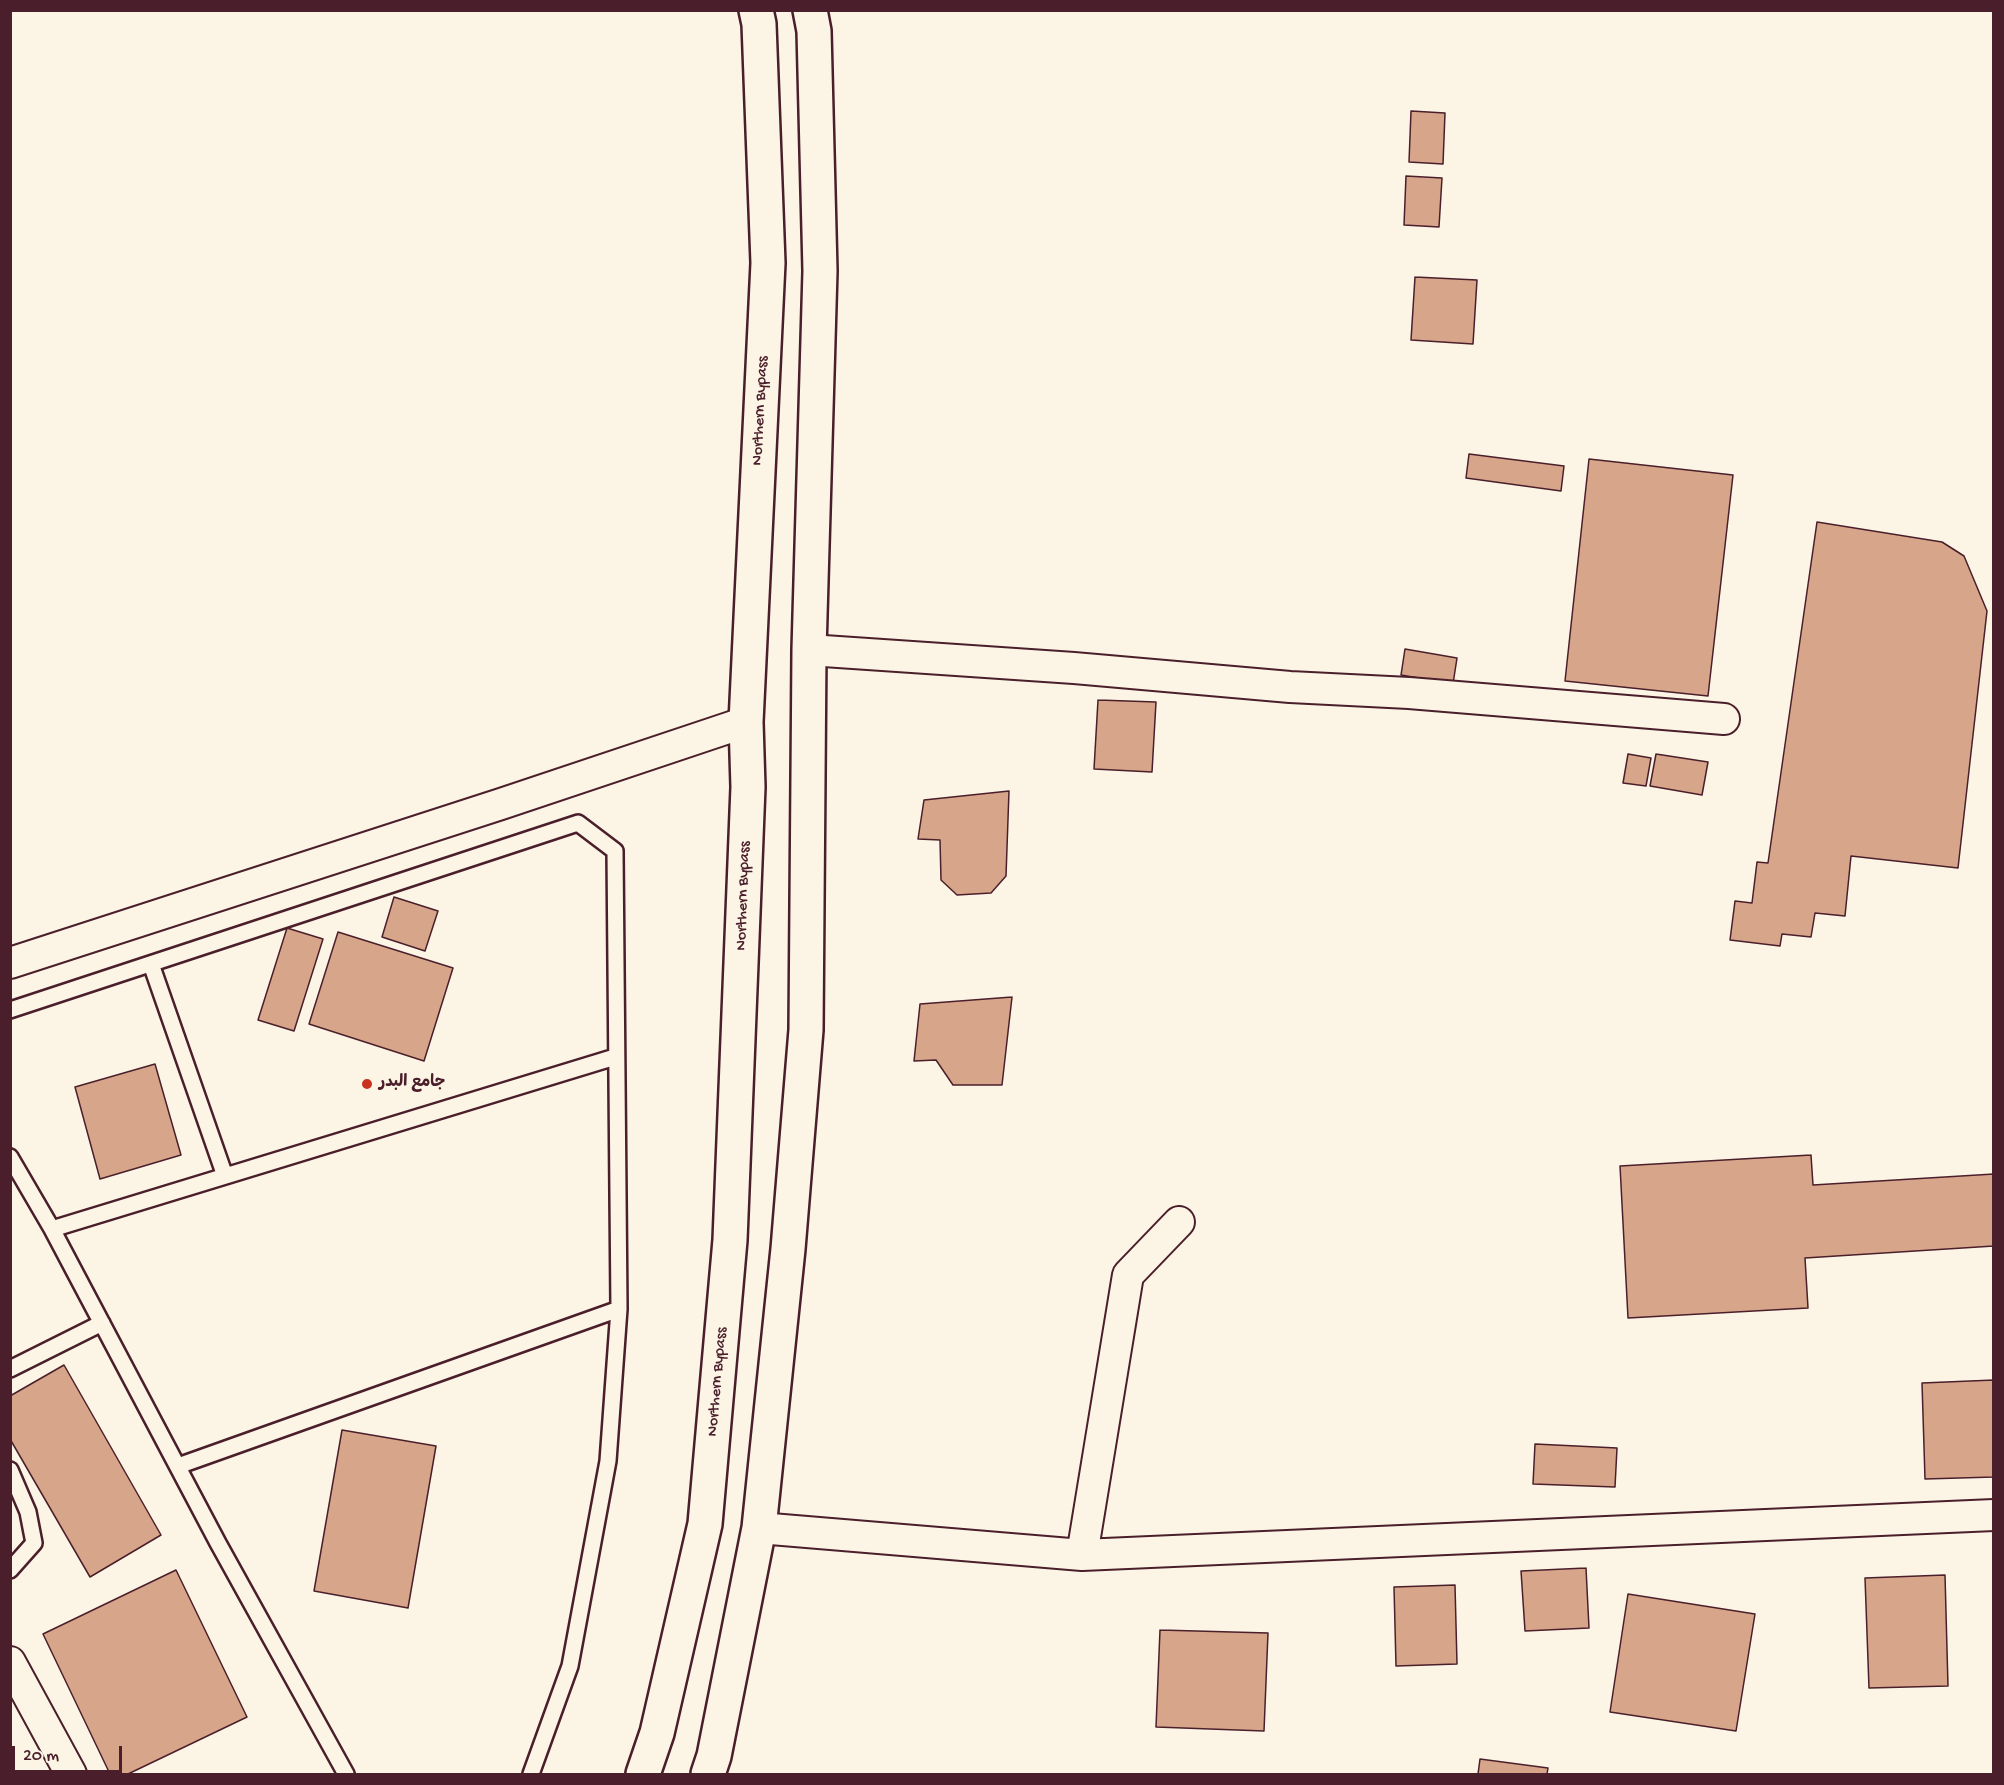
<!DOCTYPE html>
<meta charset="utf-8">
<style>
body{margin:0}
#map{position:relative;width:2004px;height:1785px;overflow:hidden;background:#fcf5e5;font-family:"Gochi Hand",sans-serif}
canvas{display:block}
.frame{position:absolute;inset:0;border:12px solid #4a1f2b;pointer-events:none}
.scale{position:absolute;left:12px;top:1746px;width:110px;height:27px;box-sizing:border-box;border:3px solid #4a1f2b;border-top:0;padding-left:8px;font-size:18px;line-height:21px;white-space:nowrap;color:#4a1f2b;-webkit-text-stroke:4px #fcf5e5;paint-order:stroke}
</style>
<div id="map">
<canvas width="2004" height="1785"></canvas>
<div class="frame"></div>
<div class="scale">20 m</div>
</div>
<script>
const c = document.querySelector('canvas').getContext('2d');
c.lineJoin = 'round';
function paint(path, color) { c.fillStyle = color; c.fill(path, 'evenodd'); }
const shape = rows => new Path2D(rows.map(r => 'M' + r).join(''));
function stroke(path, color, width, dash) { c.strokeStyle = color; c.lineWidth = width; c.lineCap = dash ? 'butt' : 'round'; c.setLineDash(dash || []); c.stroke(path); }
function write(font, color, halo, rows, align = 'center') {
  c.font = font + ' "Gochi Hand","Playpen Sans Arabic",sans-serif'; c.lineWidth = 4.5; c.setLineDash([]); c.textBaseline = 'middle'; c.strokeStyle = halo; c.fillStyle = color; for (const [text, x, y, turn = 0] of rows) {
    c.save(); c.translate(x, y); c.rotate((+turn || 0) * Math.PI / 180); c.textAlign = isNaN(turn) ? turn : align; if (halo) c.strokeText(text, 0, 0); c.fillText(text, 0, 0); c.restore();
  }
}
const building = shape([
 [1411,111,1445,113,1443,164,1409,162,1411,111],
 [1406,176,1442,178,1439,227,1404,225,1406,176],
 [1415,277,1477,280,1473,344,1411,340,1415,277],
 [1469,454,1564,466,1561,491,1466,478,1469,454],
 [1589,459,1733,475,1708,696,1565,681,1589,459],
 [1817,522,1942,542,1964,556,1987,611,1958,868,1851,856,1845,916,1815,913,1811,937,1782,934,1780,946,1730,940,1735,901,1752,903,1757,862,1768,863,1817,522],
 [1405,649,1457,658,1453,684,1401,675,1405,649],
 [1098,700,1156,702,1152,772,1094,769,1098,700],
 [1628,754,1651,758,1646,786,1623,783,1628,754],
 [1656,754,1708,762,1702,795,1650,786,1656,754],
 [1009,791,1006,876,991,893,957,895,941,880,940,840,918,839,924,800,1009,791],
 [394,897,438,911,425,951,382,937,394,897],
 [287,928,323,939,294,1031,258,1020,287,928],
 [338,932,453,968,424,1061,309,1024,338,932],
 [1012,997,1002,1085,953,1085,936,1060,914,1061,920,1004,1012,997],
 [155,1064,181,1155,100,1179,75,1087,155,1064],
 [1811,1155,1813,1185,1994,1174,1994,1246,1805,1258,1808,1308,1628,1318,1620,1166,1811,1155],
 [64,1365,161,1535,90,1577,10,1439,10,1396,64,1365],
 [1994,1380,1994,1477,1925,1479,1922,1383,1994,1380],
 [342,1430,436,1446,408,1608,314,1591,342,1430],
 [1535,1444,1617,1448,1615,1487,1533,1484,1535,1444],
 [1586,1568,1589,1628,1525,1631,1521,1571,1586,1568],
 [176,1570,247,1717,128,1774,110,1774,43,1634,176,1570],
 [1945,1575,1948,1686,1869,1688,1865,1578,1945,1575],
 [1455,1585,1457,1664,1396,1666,1394,1587,1455,1585],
 [1628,1594,1755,1614,1736,1731,1610,1712,1628,1594],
 [1160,1630,1268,1633,1264,1731,1156,1727,1160,1630],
 [1480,1759,1548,1768,1547,1774,1478,1774,1480,1759]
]);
const service = shape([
 [151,964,225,1176],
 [10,1010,578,823,615,851,619,1309,608,1461,570,1666,531,1774],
 [10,1157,52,1229,218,1543,346,1774],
 [52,1229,615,1057],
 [10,1369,102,1323],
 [178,1466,619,1309],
 [10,1470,28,1512,34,1543,10,1570]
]);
const minor = shape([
 [809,650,1074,668,1290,687,1409,693,1724,719],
 [10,963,501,804,746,722],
 [759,1528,1082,1555,1994,1515],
 [1082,1555,1128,1275,1179,1222],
 [10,1662,71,1774]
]);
const trunk = shape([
 [643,1774,657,1733,705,1524,730,1240,748,787,746,722,768,263,759,24,756,10],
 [708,1774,714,1756,759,1528,788,1249,806,1030,809,650,820,271,814,31,810,10]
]);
const markers = [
 [367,1084,6,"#c8321e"]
];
const streetNames = [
 ["Northern Bypass",761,411,-87],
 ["Northern Bypass",744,896,-88],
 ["Northern Bypass",718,1382,-85]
];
const poiNames = [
 ["جامع البدر",379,1084]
];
paint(building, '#d7a58a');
stroke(building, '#4a1f2b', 1.5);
stroke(service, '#4a1f2b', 20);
stroke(minor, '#4a1f2b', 34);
stroke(trunk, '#4a1f2b', 38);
stroke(service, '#fcf5e5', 15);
stroke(minor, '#fcf5e5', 30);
stroke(trunk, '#fcf5e5', 33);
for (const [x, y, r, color] of markers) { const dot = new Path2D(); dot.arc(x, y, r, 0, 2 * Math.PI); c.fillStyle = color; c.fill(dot); stroke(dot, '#fcf5e5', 2); }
write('16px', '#4a1f2b', '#fcf5e5', streetNames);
write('bold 16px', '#4a1f2b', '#fcf5e5', poiNames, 'left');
</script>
